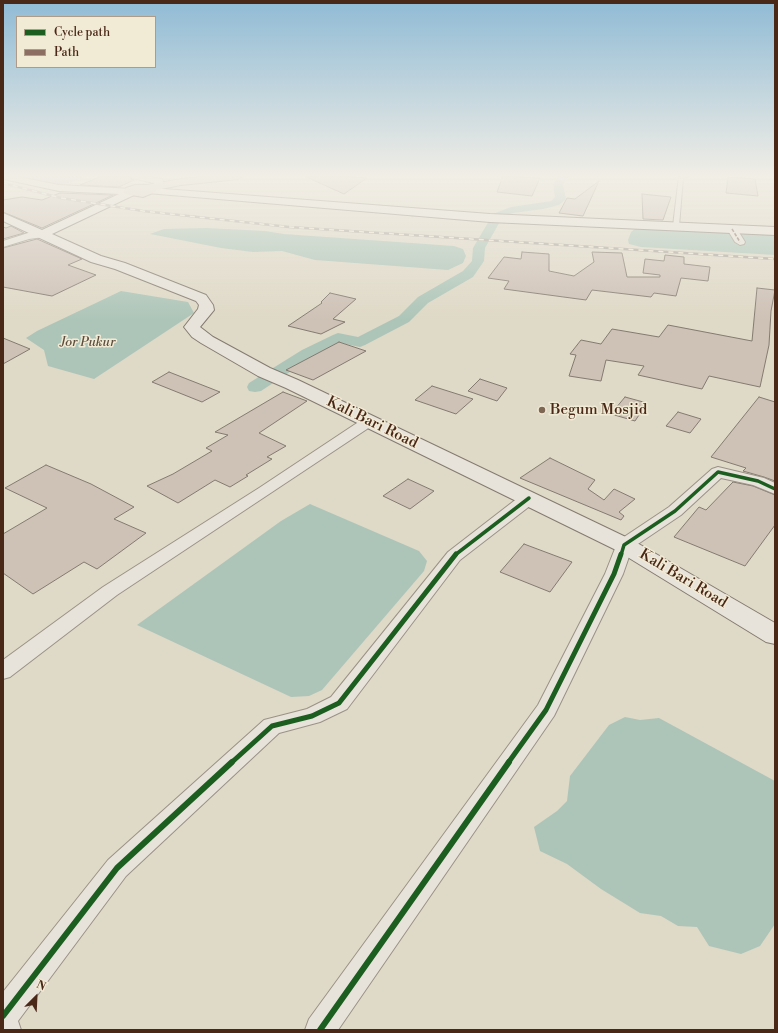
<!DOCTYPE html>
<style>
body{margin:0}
#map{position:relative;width:778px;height:1033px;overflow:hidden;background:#dfd9c7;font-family:"Libre Bodoni",serif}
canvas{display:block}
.frame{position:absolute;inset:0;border:4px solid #4a2817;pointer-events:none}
.legend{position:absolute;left:16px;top:16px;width:140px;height:52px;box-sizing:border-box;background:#f1ead4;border:1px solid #ae9c88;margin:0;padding:5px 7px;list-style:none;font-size:12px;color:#4a2817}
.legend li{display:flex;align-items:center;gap:8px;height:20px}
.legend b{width:20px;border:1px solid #ae9c88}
.north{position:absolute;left:16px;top:977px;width:40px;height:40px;-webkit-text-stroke:3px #f1ead4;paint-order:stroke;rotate:24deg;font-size:11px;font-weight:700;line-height:16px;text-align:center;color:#4a2817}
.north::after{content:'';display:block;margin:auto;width:14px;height:18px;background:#4a2817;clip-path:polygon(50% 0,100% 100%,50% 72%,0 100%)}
</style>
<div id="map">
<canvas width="778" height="1033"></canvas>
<div class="frame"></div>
<ul class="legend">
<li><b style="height:5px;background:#1b5e20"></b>Cycle path</li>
<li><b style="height:5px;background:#8d6e63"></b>Path</li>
</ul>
<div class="north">N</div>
</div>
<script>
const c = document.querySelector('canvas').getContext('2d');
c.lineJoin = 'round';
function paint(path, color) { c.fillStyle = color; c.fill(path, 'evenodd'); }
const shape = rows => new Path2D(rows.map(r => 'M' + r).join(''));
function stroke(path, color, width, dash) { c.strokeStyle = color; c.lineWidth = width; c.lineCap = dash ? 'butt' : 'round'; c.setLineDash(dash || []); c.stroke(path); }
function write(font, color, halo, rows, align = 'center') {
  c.font = font + ' "Libre Bodoni",serif'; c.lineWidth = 3; c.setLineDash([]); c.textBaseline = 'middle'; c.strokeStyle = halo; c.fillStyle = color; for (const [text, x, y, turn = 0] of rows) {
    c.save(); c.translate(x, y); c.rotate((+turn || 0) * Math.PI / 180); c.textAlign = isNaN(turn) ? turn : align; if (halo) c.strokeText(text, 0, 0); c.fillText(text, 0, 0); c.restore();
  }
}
const water = shape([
 [5,176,85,176,78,180,59,186],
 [206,228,265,231,284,234,454,246,463,249,466,256,463,263,448,270,315,260,282,251,253,252,221,248,150,234,164,229],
 [636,228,775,234,775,255,641,247,629,244,628,240,631,232],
 [121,291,188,302,194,313,94,379,48,366,44,350,26,338,37,331],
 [310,504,419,551,427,561,424,571,322,690,309,696,291,697,137,625,281,521],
 [625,717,640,720,659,718,775,781,775,924,760,946,741,954,709,946,697,927,678,926,661,916,640,913,601,889,567,864,540,851,534,827,557,811,567,801,570,776,609,725]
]);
const canal = shape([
 [559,176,569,176,563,184,566,198,565,200,559,205,543,209,513,213,502,218,485,248,484,261,473,277,428,303,409,322,365,345,360,347,340,343,314,356,261,391,255,392,249,391,247,387,249,383,302,350,333,335,338,333,358,337,399,316,418,297,463,271,472,261,473,248,493,214,511,207,551,201,555,197,553,184,559,176]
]);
const building = shape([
 [102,176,130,176,131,179,134,180,119,187,80,185,102,176],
 [304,176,344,176,367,178,344,194,304,176],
 [503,176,505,176,540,178,532,196,497,192,503,176],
 [728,177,755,179,758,196,726,193,728,177],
 [599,181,583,216,559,213,567,198,575,199,599,181],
 [60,193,113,195,42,228,3,212,3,200,22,197,42,200,60,193],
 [642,194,671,197,663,220,643,219,642,194],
 [11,226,24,233,3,239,3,227,6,228,11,226],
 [37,239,82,259,68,265,96,275,52,296,3,287,3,248,37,239],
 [522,252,549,254,549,271,574,276,594,262,592,252,622,253,627,277,660,277,660,275,643,273,645,259,664,261,665,255,684,257,684,264,710,267,708,281,681,278,676,296,654,293,651,297,592,290,586,300,504,289,509,281,488,278,504,257,521,259,522,252],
 [757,288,775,290,771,311,769,345,760,387,709,376,702,389,638,375,644,366,606,360,601,381,569,376,576,355,570,354,581,340,601,344,612,329,659,337,668,325,752,341,757,288],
 [330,293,356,299,333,319,345,322,321,334,288,326,322,303,321,302,330,293],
 [3,338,30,349,3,364,3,338],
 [339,342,366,351,313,380,286,370,339,342],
 [169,372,220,392,202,402,152,382,169,372],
 [480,379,507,388,497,401,468,391,480,379],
 [432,386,473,399,456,414,415,400,432,386],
 [283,392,307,401,259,433,286,446,267,457,272,459,246,475,248,476,230,487,215,480,178,503,147,486,173,474,212,451,206,448,228,435,215,432,283,392],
 [625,397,647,403,635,421,611,414,625,397],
 [759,397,775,402,775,481,764,477,743,471,746,468,711,457,759,397],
 [678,412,701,419,690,433,666,426,678,412],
 [550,458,595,480,588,489,604,500,614,489,635,499,619,512,624,516,621,520,520,478,550,458],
 [46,465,91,484,134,507,114,519,146,533,97,569,84,562,33,594,3,573,3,534,47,508,5,488,46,465],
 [408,479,434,491,410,509,383,496,408,479],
 [733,482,753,486,775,495,775,525,745,566,674,537,699,507,706,510,733,482],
 [524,544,572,562,550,592,500,572,524,544]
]);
const lane = shape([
 [679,176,689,176,683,178,679,226,676,228,673,226,679,176]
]);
const street = shape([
 [131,176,145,176,162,179,163,181,160,188,157,189,153,186,154,183,132,178,131,176],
 [732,226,737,229,745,242,744,244,740,245,735,242,727,229,732,226],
 [41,232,44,233,46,235,44,237,29,239,3,247,3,241,28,233,41,232],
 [368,418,373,419,375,422,373,425,117,595,10,677,3,679,3,660,103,587,259,488,363,419,368,418],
 [718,467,764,478,775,483,775,494,753,485,721,478,681,515,632,548,623,574,554,716,338,1030,305,1030,309,1019,538,705,605,574,618,541,669,507,712,469,718,467],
 [529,493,535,494,537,498,535,502,460,560,347,709,320,722,279,733,126,876,18,1021,21,1030,3,1030,3,992,108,860,264,720,307,709,331,697,448,552,523,494,529,493]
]);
const secondary = shape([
 [3,176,14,176,59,185,133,189,136,193,134,195,52,234,101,256,125,263,206,295,213,305,214,310,200,327,213,337,270,368,298,380,632,540,775,623,775,644,766,642,616,550,286,388,258,376,201,343,192,337,184,327,198,309,199,305,196,301,115,269,91,262,3,221,3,213,42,230,119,194,59,191,3,179,3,176],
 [151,188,490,214,775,227,775,235,490,222,147,193,145,191,147,189,151,188]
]);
const primary = shape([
 [211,176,243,176,238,179,181,185,156,190,155,192,143,197,125,194,123,192,126,188,135,185,147,185,181,179,211,176]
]);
const rail = shape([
 [3,183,61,198,143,211,289,227,775,259]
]);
const quiet = shape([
 [732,229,740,242]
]);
const cyclewayFar2 = shape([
 [455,555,529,498],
 [621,555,624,545,675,511,718,472,758,481,775,489]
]);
const cyclewayFar1 = shape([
 [231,763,272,726,312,716,339,703,456,554],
 [508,763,546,710,614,574,621,554]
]);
const cycleway = shape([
 [3,1016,117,868,232,762],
 [320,1030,509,762]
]);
const markers = [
 [542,410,4,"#7e6655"]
];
const farWaternames = [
 ["Jor Pukur",88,343]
];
const poiNames = [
 ["Begum Mosjid",550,410]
];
const streetNames = [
 ["Kali Bari Road",372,423,26],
 ["Kali Bari Road",683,579,31]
];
paint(water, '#adc5b8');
paint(canal, '#adc5b8');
paint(building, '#cec1b6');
stroke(building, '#847b70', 1);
stroke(lane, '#9a9286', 2);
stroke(street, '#9a9286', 2);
stroke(secondary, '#847b70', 2);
stroke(primary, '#847b70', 2);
paint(lane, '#e7e3da');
paint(street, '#e7e3da');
paint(secondary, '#e7e3da');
paint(primary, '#dad3c5');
stroke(rail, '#aba49c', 2.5);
stroke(rail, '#f1ead4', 1.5, [5]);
stroke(quiet, '#8d6e63', 1.5, [3.5, 1.5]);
stroke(cyclewayFar2, '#1b5e20', 3.5);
stroke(cyclewayFar1, '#1b5e20', 5);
stroke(cycleway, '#1b5e20', 6);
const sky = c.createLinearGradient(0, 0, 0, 320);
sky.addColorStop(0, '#90bbd5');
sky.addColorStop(0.55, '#f1eee6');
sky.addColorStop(1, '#f1eee600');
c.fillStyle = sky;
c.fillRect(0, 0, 778, 320);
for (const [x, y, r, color] of markers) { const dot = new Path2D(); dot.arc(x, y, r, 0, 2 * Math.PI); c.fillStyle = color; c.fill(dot); stroke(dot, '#f1ead4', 1.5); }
write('italic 13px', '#5d4d3e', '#f1ead4', farWaternames);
write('15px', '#4a2817', '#f1ead4', poiNames, 'left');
write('15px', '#4a2817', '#f1ead4', streetNames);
</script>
